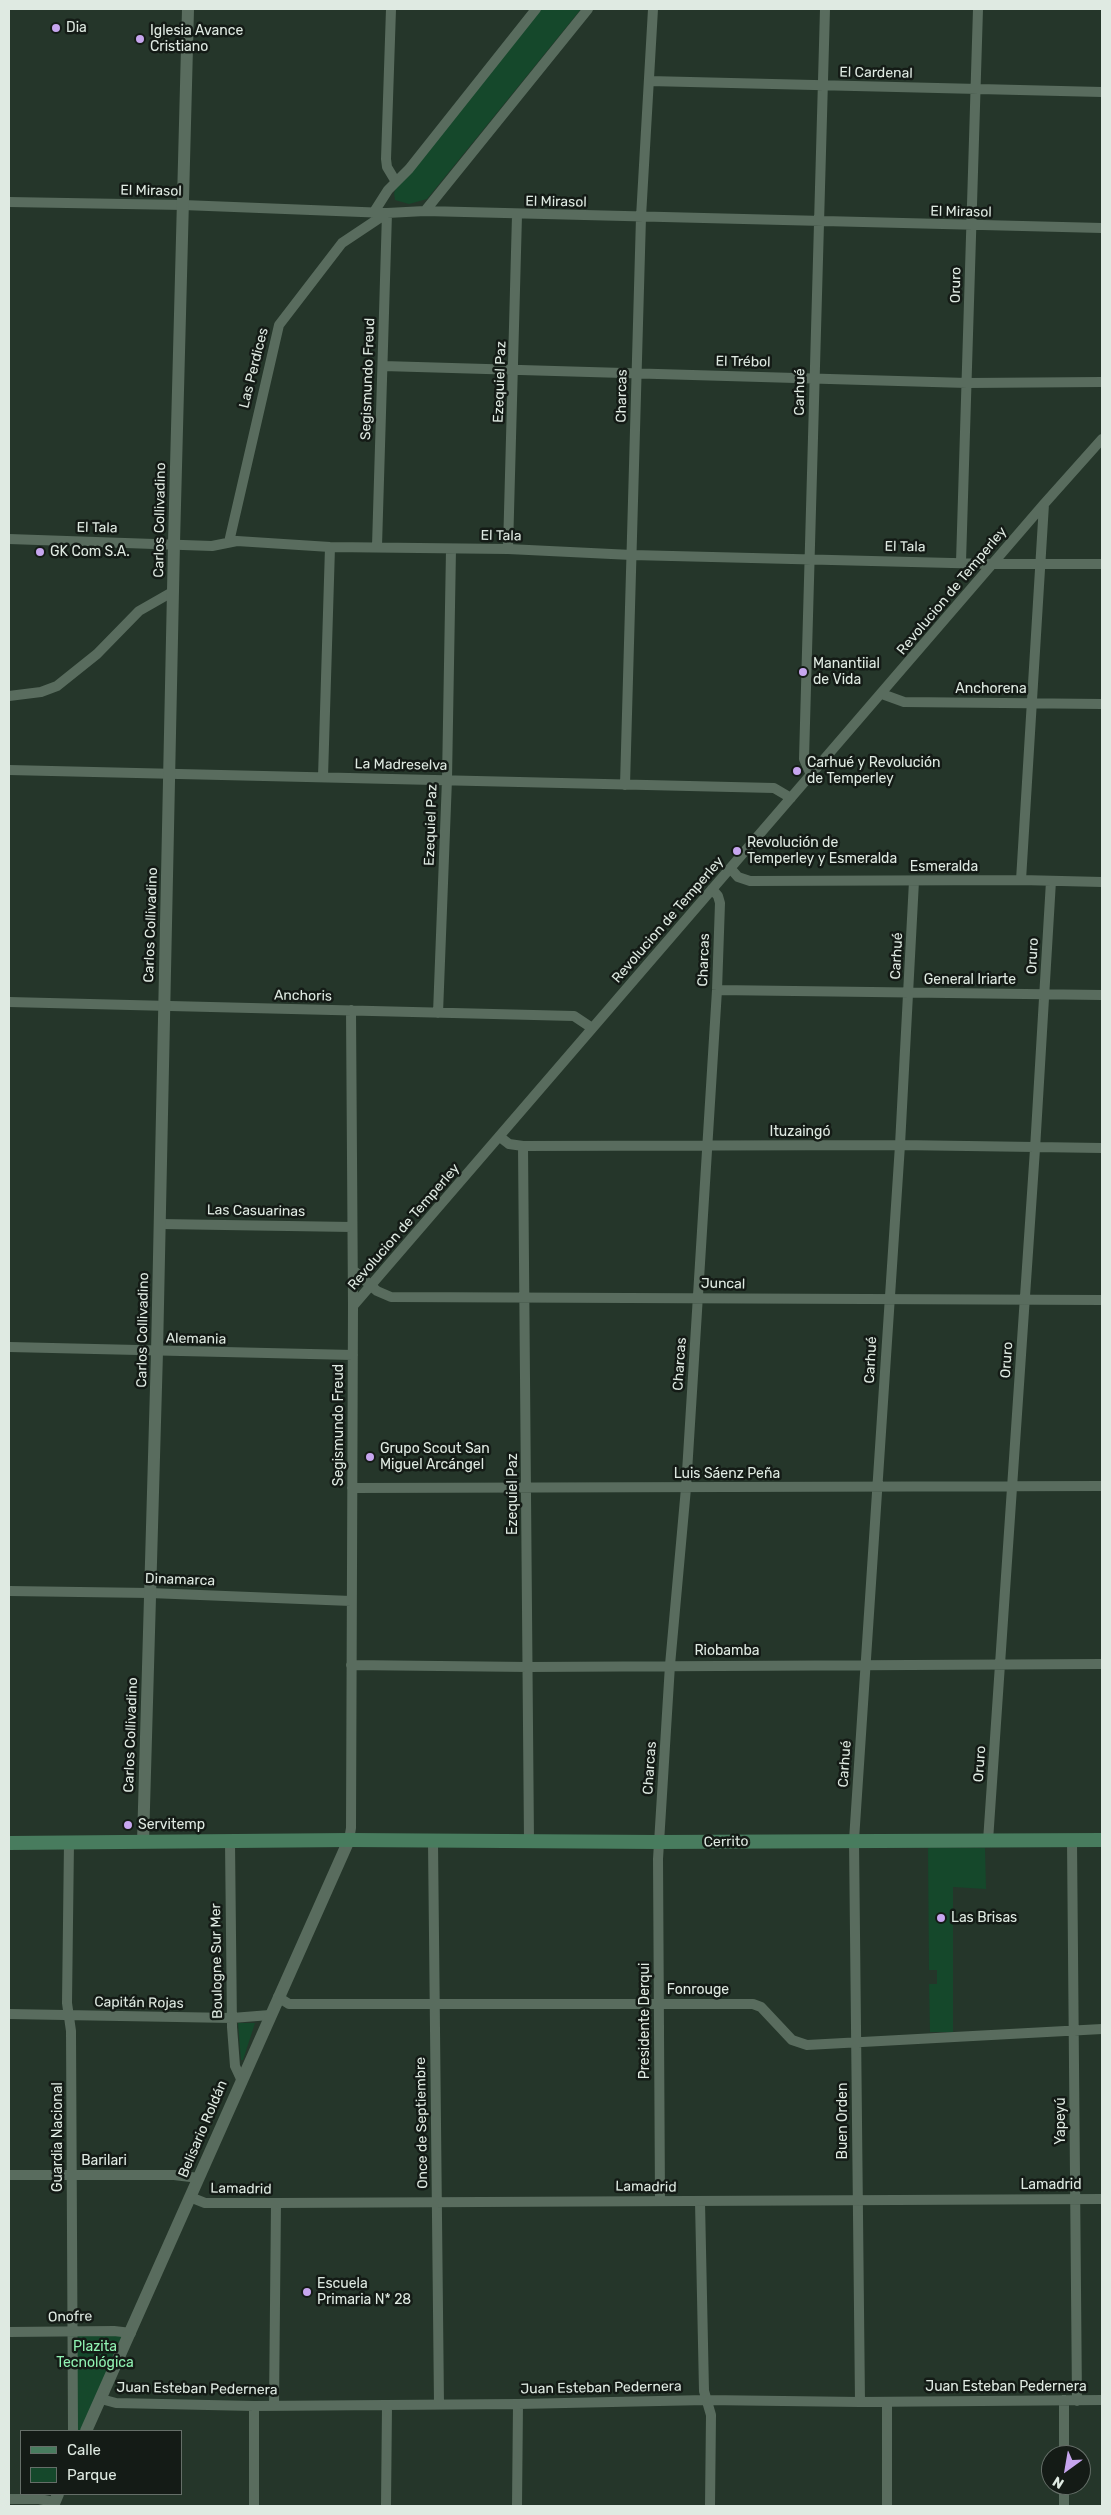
<!DOCTYPE html>
<meta charset="utf-8">
<style>
body{margin:0}
#map{position:relative;width:1111px;height:2515px;overflow:hidden;background:#25362a;font-family:Rubik,sans-serif}
canvas{display:block}
.frame{position:absolute;inset:0;border:10px solid #dfeae2;pointer-events:none}
.legend{position:absolute;left:20px;top:2430px;width:162px;height:65px;box-sizing:border-box;background:#141b16;border:1px solid #656e68;margin:0;padding:6px 9px;list-style:none;font-size:15px;color:#dfeae2}
.legend li{display:flex;align-items:center;gap:10px;height:25px}
.legend b{width:25px;border:1px solid #656e68}
.north{position:absolute;left:1041px;top:2445px;width:50px;height:50px;box-sizing:border-box;background:#141b16;border:1px solid #656e68;border-radius:50%;rotate:212deg;font-size:14px;font-weight:700;line-height:20px;text-align:center;color:#dfeae2}
.north::after{content:'';display:block;margin:auto;width:18px;height:22px;background:#c7a6ef;clip-path:polygon(50% 0,100% 100%,50% 72%,0 100%)}
</style>
<div id="map">
<canvas width="1111" height="2515"></canvas>
<div class="frame"></div>
<ul class="legend">
<li><b style="height:6px;background:#487c5e"></b>Calle</li>
<li><b style="height:14px;background:#15482b"></b>Parque</li>
</ul>
<div class="north">N</div>
</div>
<script>
const c = document.querySelector('canvas').getContext('2d');
c.lineJoin = 'round';
function paint(path, color) { c.fillStyle = color; c.fill(path, 'evenodd'); }
const shape = rows => new Path2D(rows.map(r => 'M' + r).join(''));
function stroke(path, color, width, dash) { c.strokeStyle = color; c.lineWidth = width; c.lineCap = dash ? 'butt' : 'round'; c.setLineDash(dash || []); c.stroke(path); }
function write(font, color, halo, rows, align = 'center') {
  c.font = font + ' Rubik,sans-serif'; c.lineWidth = 5; c.setLineDash([]); c.textBaseline = 'middle'; c.strokeStyle = halo; c.fillStyle = color; for (const [text, x, y, turn = 0] of rows) {
    c.save(); c.translate(x, y); c.rotate((+turn || 0) * Math.PI / 180); c.textAlign = isNaN(turn) ? turn : align; if (halo) c.strokeText(text, 0, 0); c.fillText(text, 0, 0); c.restore();
  }
}
const green = shape([
 [541,9,581,9,427,199,409,204,395,200,394,193,396,188],
 [928,1848,985,1848,986,1889,953,1887,953,2032,930,2032,929,1984,937,1984,937,1970,929,1970],
 [238,2023,255,2023,243,2060,241,2060],
 [71,2331,131,2333,86,2431,73,2431]
]);
const minor = shape([
 [391,9,386,159,387,167,396,182],
 [649,81,1102,92],
 [9,202,183,205,387,213,425,211,1102,228],
 [425,211,588,9],
 [374,212,388,190,409,169,536,9],
 [383,366,967,383,1102,382],
 [9,539,212,546,237,541,330,547,508,549,632,555,992,564,1102,564],
 [229,542,279,325,342,243,387,213],
 [377,546,387,213],
 [508,549,517,215],
 [961,562,978,9],
 [882,694,904,702,1102,704],
 [9,696,41,692,57,686,97,654,139,611,174,591],
 [9,770,774,788,791,798],
 [811,775,804,759,825,9],
 [323,777,330,547],
 [625,785,641,217,653,9],
 [731,869,738,877,750,881,1021,880,1102,882],
 [1021,880,1044,504],
 [717,990,1102,995],
 [9,1002,574,1016,592,1028],
 [438,1013,447,779,451,549],
 [500,1137,509,1144,523,1146,900,1145,1102,1148],
 [523,1146,529,1841],
 [160,1224,352,1227],
 [353,1270,377,1291,391,1297,1102,1300],
 [353,1306,1044,504,1102,439],
 [9,1347,353,1355],
 [352,1488,1102,1486],
 [9,1591,150,1593,351,1601],
 [351,1665,528,1667,1102,1664],
 [349,1840,351,1828,353,1306,351,1010],
 [988,1841,1035,1149,1051,881],
 [1072,1841,1077,2401],
 [69,1842,67,2003,71,2031,73,2431],
 [230,1842,232,2027,235,2066,241,2079],
 [433,1842,439,2404],
 [278,1997,289,2004,753,2004,761,2007,792,2040,807,2045,1102,2029],
 [9,2014,232,2018,270,2015],
 [9,2175,174,2175,199,2178],
 [190,2197,205,2203,276,2203,1102,2199],
 [660,2200,658,1859,670,1665,686,1488,717,990,720,903,718,896,712,889],
 [700,2202,704,2391,711,2415,710,2506],
 [9,2332,114,2331,131,2333],
 [101,2399,116,2403,254,2406,518,2404,706,2400,860,2402,1102,2400],
 [1064,2400,1064,2455],
 [860,2402,854,1840,900,1145,914,881],
 [274,2405,276,2203],
 [254,2406,254,2506],
 [1064,2485,1064,2506],
 [9,2499,39,2499,54,2502],
 [386,2506,387,2405],
 [517,2506,518,2404],
 [887,2506,887,2402]
]);
const tertiary = shape([
 [143,1842,157,1352,174,543,188,9],
 [86,2431,349,1840],
 [53,2506,58,2494]
]);
const secondary = shape([
 [9,1843,349,1840,659,1842,1102,1840]
]);
const markers = [
 [56,28,5,"#c7a6ef"],
 [140,39,5,"#c7a6ef"],
 [40,552,5,"#c7a6ef"],
 [803,672,5,"#c7a6ef"],
 [797,771,5,"#c7a6ef"],
 [737,851,5,"#c7a6ef"],
 [370,1457,5,"#c7a6ef"],
 [128,1825,5,"#c7a6ef"],
 [941,1918,5,"#c7a6ef"],
 [307,2292,5,"#c7a6ef"]
];
const poiNames = [
 ["Dia",66,28],
 ["Iglesia Avance",150,31],
 ["Cristiano",150,47],
 ["GK Com S.A.",50,552],
 ["Manantiial",813,664],
 ["de Vida",813,680],
 ["Carhué y Revolución",807,763],
 ["de Temperley",807,779],
 ["Revolución de",747,843],
 ["Temperley y Esmeralda",747,859],
 ["Grupo Scout San",380,1449],
 ["Miguel Arcángel",380,1465],
 ["Servitemp",138,1825],
 ["Las Brisas",951,1918],
 ["Escuela",317,2284],
 ["Primaria N* 28",317,2300]
];
const streetNames = [
 ["El Cardenal",876,73,1],
 ["El Mirasol",151,191,1],
 ["El Mirasol",556,202,1],
 ["El Mirasol",961,212,1],
 ["Oruro",956,285,-89],
 ["El Trébol",743,362,1],
 ["Las Perdices",254,368,-76],
 ["Segismundo Freud",368,379,-88],
 ["Ezequiel Paz",500,382,-88],
 ["Carhué",800,392,-89],
 ["Charcas",622,396,-89],
 ["Carlos Collivadino",160,520,-89],
 ["El Tala",97,528,1],
 ["El Tala",501,536,1],
 ["El Tala",905,547,1],
 ["Revolucion de Temperley",952,591,-50],
 ["Anchorena",991,689],
 ["La Madreselva",401,765,1],
 ["Ezequiel Paz",431,825,-88],
 ["Esmeralda",944,867],
 ["Revolucion de Temperley",668,920,-49],
 ["Carlos Collivadino",151,925,-88],
 ["Carhué",897,956,-87],
 ["Oruro",1033,956,-87],
 ["Charcas",704,960,-88],
 ["General Iriarte",970,980],
 ["Anchoris",303,996,1],
 ["Ituzaingó",800,1132],
 ["Las Casuarinas",256,1211,1],
 ["Revolucion de Temperley",404,1227,-49],
 ["Juncal",723,1284,1],
 ["Carlos Collivadino",143,1330,-89],
 ["Alemania",196,1339,1],
 ["Carhué",871,1360,-87],
 ["Oruro",1007,1360,-86],
 ["Charcas",680,1364,-86],
 ["Segismundo Freud",339,1425,-90],
 ["Luis Sáenz Peña",727,1474],
 ["Ezequiel Paz",513,1494,-90],
 ["Dinamarca",180,1580,2],
 ["Riobamba",727,1651],
 ["Carlos Collivadino",131,1735,-88],
 ["Carhué",845,1764,-86],
 ["Oruro",980,1764,-86],
 ["Charcas",650,1768,-86],
 ["Cerrito",726,1842,-1],
 ["Boulogne Sur Mer",217,1961,-91],
 ["Fonrouge",698,1990],
 ["Capitán Rojas",139,2003,1],
 ["Presidente Derqui",645,2021,-90],
 ["Buen Orden",843,2121,-90],
 ["Yapeyú",1061,2121,-90],
 ["Once de Septiembre",422,2123,-91],
 ["Belisario Roldán",203,2129,-67],
 ["Guardia Nacional",58,2137,-90],
 ["Barilari",104,2161],
 ["Lamadrid",1051,2185],
 ["Lamadrid",646,2187,1],
 ["Lamadrid",241,2189,1],
 ["Onofre",70,2317,-1],
 ["Juan Esteban Pedernera",1006,2387],
 ["Juan Esteban Pedernera",601,2388,-1],
 ["Juan Esteban Pedernera",197,2389,1]
];
const parkNames = [
 ["Plazita",95,2347],
 ["Tecnológica",95,2363]
];
paint(green, '#15482b');
stroke(minor, '#596c5e', 10);
stroke(tertiary, '#596c5e', 12);
stroke(secondary, '#487c5e', 14);
for (const [x, y, r, color] of markers) { const dot = new Path2D(); dot.arc(x, y, r, 0, 2 * Math.PI); c.fillStyle = color; c.fill(dot); stroke(dot, '#141b16', 2); }
write('14px', '#dfeae2', '#141b16', poiNames, 'left');
write('14px', '#dfeae2', '#141b16', streetNames);
write('14px', '#90f2b2', '#141b16', parkNames);
</script>
